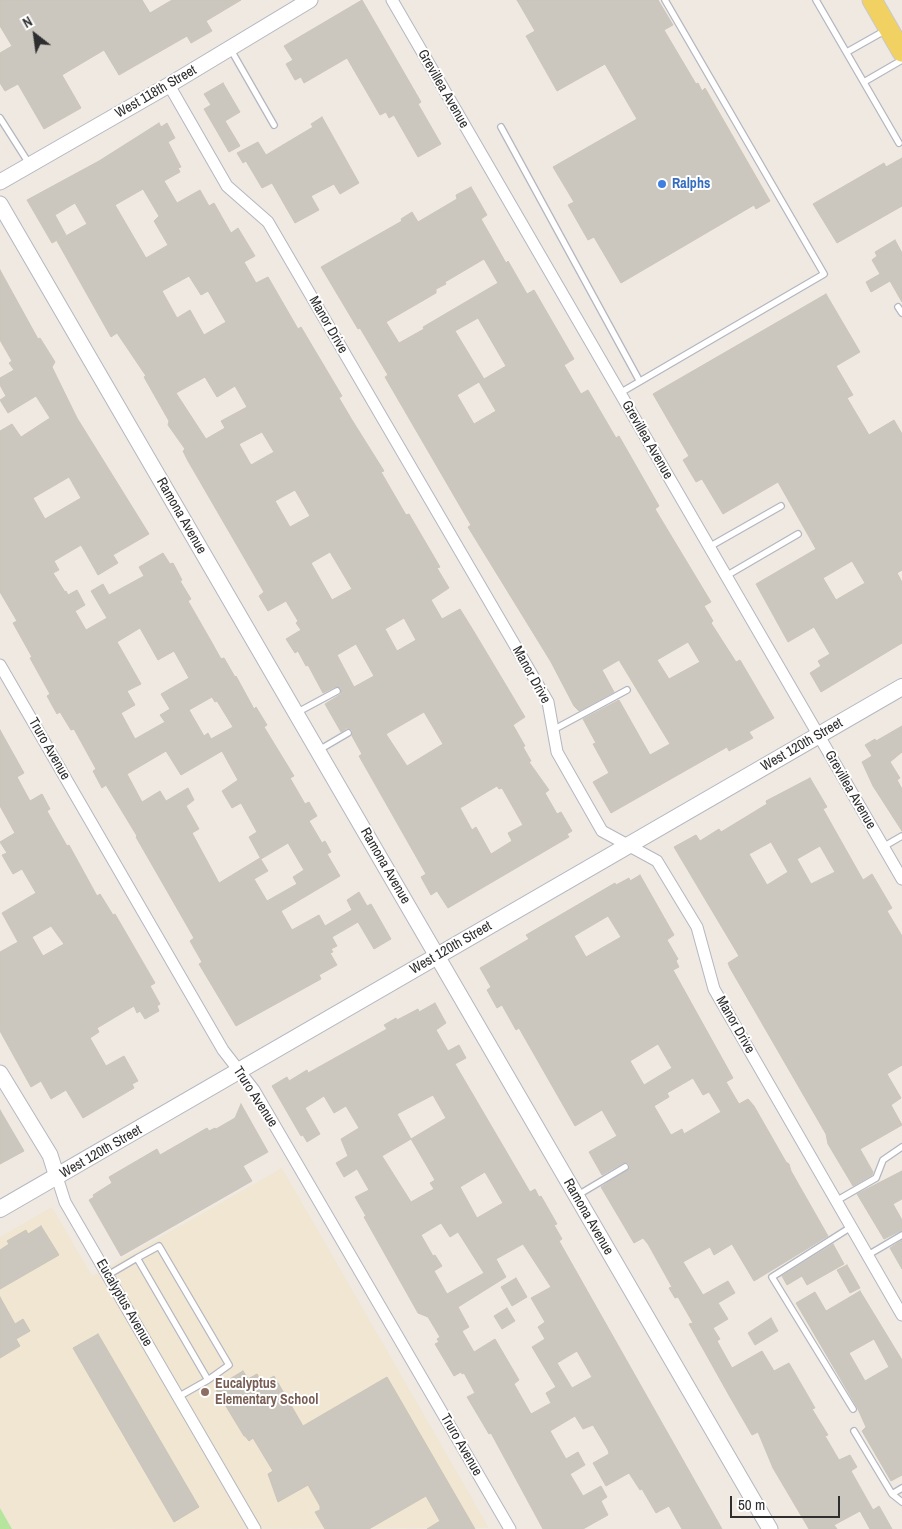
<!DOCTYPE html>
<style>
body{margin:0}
#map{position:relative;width:902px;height:1529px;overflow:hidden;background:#efe9e1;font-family:"Archivo Narrow",sans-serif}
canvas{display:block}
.north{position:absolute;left:10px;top:10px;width:50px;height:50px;-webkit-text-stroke:4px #fff;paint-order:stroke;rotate:330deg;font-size:14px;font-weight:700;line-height:20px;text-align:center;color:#2e2e2e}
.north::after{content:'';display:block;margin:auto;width:18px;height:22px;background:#2e2e2e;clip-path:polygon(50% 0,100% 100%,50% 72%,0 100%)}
.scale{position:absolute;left:730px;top:1496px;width:110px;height:22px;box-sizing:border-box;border:2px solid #2e2e2e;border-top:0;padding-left:6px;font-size:15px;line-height:18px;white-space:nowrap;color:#2e2e2e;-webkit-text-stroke:4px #fff;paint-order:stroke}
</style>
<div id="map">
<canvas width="902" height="1529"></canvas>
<div class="north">N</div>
<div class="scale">50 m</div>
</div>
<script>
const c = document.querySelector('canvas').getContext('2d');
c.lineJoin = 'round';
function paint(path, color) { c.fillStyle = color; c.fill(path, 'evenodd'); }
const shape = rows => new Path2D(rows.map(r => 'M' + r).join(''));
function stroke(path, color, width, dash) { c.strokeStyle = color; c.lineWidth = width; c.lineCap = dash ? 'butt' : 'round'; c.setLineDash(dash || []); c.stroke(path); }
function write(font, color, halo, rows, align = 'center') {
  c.font = font + ' "Archivo Narrow",sans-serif'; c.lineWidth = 4; c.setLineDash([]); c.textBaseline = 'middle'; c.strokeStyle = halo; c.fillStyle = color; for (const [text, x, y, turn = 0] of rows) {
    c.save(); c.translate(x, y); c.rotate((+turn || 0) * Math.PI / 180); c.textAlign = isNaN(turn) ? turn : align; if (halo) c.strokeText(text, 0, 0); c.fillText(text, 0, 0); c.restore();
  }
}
const education = shape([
 [282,1168,489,1528,12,1529,0,1508,0,1237,52,1207,92,1276]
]);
const green = shape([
 [0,1508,12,1529,0,1529]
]);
const building = shape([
 [0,0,142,0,150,13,172,0,241,0,206,21,212,31,191,43,187,36,119,75,104,50,62,75,81,108,44,129,18,84,5,91,0,83,0,53,12,46,0,26,0,0],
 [362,0,421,102,418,104,441,144,418,157,394,115,389,118,386,112,380,115,347,58,304,83,301,77,295,80,286,64,293,60,284,46,362,0],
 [517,0,658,0,673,25,664,30,696,84,698,83,702,91,705,88,770,201,756,209,754,205,621,283,594,237,588,240,568,205,574,202,553,167,637,119,605,64,557,91,526,36,535,31,517,0],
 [223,83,240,112,225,121,240,146,229,152,204,109,211,105,204,94,223,83],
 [322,117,359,183,340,194,334,184,311,196,319,210,295,223,272,183,262,188,246,161,243,163,237,153,258,142,266,155,313,127,311,124,322,117],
 [159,123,161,127,167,123,175,138,168,142,181,167,178,168,180,172,164,181,177,203,200,190,209,206,214,203,231,233,238,228,255,256,244,262,256,283,268,277,298,329,301,327,342,396,339,398,352,420,384,471,381,472,406,515,409,514,440,567,437,568,449,588,431,600,442,619,460,609,473,630,525,717,513,725,525,746,523,747,531,761,529,762,549,790,545,793,557,814,561,812,572,831,567,834,569,837,448,908,437,891,431,895,421,877,426,874,359,756,362,754,352,736,352,730,347,728,341,732,325,704,341,694,341,688,335,687,323,693,308,665,306,666,298,651,295,653,286,639,301,630,296,623,298,621,286,601,268,611,259,596,264,592,188,461,183,451,185,449,168,425,169,421,144,377,146,376,117,333,111,337,57,241,87,224,75,203,55,215,66,235,52,243,27,200,99,161,159,123],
 [143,189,159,216,154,221,168,245,146,258,115,205,143,189],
 [189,276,201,295,208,291,226,322,204,335,190,310,177,318,162,291,189,276],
 [205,377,217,397,235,386,247,407,221,421,225,428,206,439,176,393,205,377],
 [262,432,274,452,251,465,239,444,262,432],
 [295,490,310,516,290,527,275,501,295,490],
 [330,552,352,589,332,600,311,563,330,552],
 [404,618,416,640,397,651,385,629,404,618],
 [356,644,374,676,354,687,337,655,356,644],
 [424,712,443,744,407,766,386,734,424,712],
 [497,786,499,789,502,788,523,825,508,833,512,841,491,854,476,827,472,830,460,808,497,786],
 [902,158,902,206,837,243,813,204,884,163,886,167,902,158],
 [471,187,487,215,481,219,506,263,508,261,527,294,534,290,574,359,564,365,581,394,588,390,616,438,619,436,659,506,655,509,711,602,704,606,713,621,711,623,736,662,740,660,774,718,749,732,753,738,729,751,727,747,611,813,593,782,609,773,593,744,596,743,583,719,619,700,650,755,670,744,619,660,602,670,614,692,579,711,574,706,551,662,468,527,471,525,385,377,388,375,360,328,358,329,321,267,402,221,401,219,412,212,418,222,457,199,456,195,471,187],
 [484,259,498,283,423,327,424,329,399,343,386,322,436,293,436,289,446,284,445,282,484,259],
 [478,318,506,366,484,379,455,331,478,318],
 [479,382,496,411,474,424,457,395,479,382],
 [688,642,700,662,669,679,657,660,688,642],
 [895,240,902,253,902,302,890,281,871,292,866,282,880,274,872,260,877,256,875,252,895,240],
 [0,270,38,339,40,338,55,362,52,367,77,418,149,534,113,555,118,563,98,575,81,545,54,561,59,570,53,573,65,592,66,591,68,595,77,590,85,605,75,611,86,630,107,618,91,591,103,584,109,595,144,576,139,567,163,553,170,564,173,563,182,580,180,581,191,599,188,601,211,641,221,659,224,658,235,677,236,676,254,709,256,707,267,725,264,727,294,776,290,778,305,804,309,802,317,816,309,821,322,843,325,841,331,852,327,854,340,876,281,911,292,930,319,915,325,926,352,910,347,900,359,892,367,906,371,904,391,939,374,949,358,922,332,937,337,946,331,949,333,952,330,953,337,965,319,975,321,979,236,1026,199,964,202,962,190,941,194,938,136,837,137,836,106,785,102,788,93,771,96,769,74,729,71,730,60,712,57,714,47,696,50,694,30,658,32,657,13,623,17,621,0,592,0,431,12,424,21,437,50,418,36,396,8,413,0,400,6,396,0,385,0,378,14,370,9,363,12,361,0,340,0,270],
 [69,477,81,498,45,519,33,498,69,477],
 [140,628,158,660,174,651,189,678,161,694,170,709,160,715,165,722,135,739,121,713,135,705,127,691,141,684,117,642,140,628],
 [212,697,215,702,217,701,233,727,211,739,208,733,204,736,189,710,212,697],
 [166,751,181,775,222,751,238,780,222,791,232,808,241,803,257,832,249,837,261,859,288,843,304,870,293,877,297,884,267,901,254,879,268,871,260,858,219,883,192,833,199,829,186,806,194,800,188,788,166,801,160,791,142,802,127,774,166,751],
 [826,294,860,352,836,366,853,395,847,398,869,435,894,420,902,434,902,570,897,573,902,582,902,643,821,692,810,673,821,666,818,661,830,654,814,627,788,642,756,584,816,549,778,482,723,514,702,479,696,482,683,460,689,456,653,394,826,294],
 [852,561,865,583,836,600,823,578,852,561],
 [902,726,902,752,890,762,900,778,897,780,902,789,902,831,873,786,862,762,872,756,865,745,875,739,876,741,902,726],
 [0,730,24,773,17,777,30,801,42,794,50,809,47,811,67,846,69,845,97,896,100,894,113,915,115,914,155,983,150,986,160,1004,157,1006,159,1011,145,1019,140,1011,137,1013,134,1006,97,1028,99,1032,90,1038,106,1066,124,1056,138,1081,132,1084,134,1088,83,1118,66,1090,51,1099,41,1081,31,1087,0,1031,0,952,18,942,2,913,36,893,22,869,13,874,2,855,7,853,0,842,15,833,0,806,0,730],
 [51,926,64,944,43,956,32,937,51,926],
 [810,778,827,807,823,809,863,880,872,874,892,908,887,911,902,936,902,1065,887,1074,901,1098,891,1105,902,1125,860,1149,873,1172,872,1175,853,1186,828,1144,826,1134,730,968,728,963,739,956,674,847,696,835,700,841,719,829,721,832,767,804,766,801,810,778],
 [771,842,788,872,767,885,749,854,771,842],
 [820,846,835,872,811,884,797,859,820,846],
 [640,875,674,935,667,940,678,959,676,961,679,967,673,970,733,1078,726,1082,739,1104,748,1099,754,1106,786,1162,789,1164,791,1171,828,1236,754,1281,732,1244,714,1255,710,1247,683,1262,703,1295,728,1281,735,1293,718,1303,728,1319,713,1328,720,1339,717,1341,732,1368,762,1351,774,1371,789,1363,815,1408,812,1409,828,1435,825,1436,839,1460,850,1455,857,1467,851,1471,873,1510,879,1506,892,1529,870,1529,860,1511,834,1525,837,1529,809,1529,773,1468,758,1432,752,1435,730,1397,689,1324,693,1323,678,1297,675,1298,669,1288,672,1287,648,1244,643,1238,634,1243,601,1187,630,1167,628,1163,623,1163,602,1175,589,1152,617,1136,602,1110,575,1126,519,1028,516,1030,502,1005,497,1008,487,990,491,987,480,968,529,939,526,935,615,883,616,885,629,878,630,881,640,875],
 [608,916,621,937,586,957,574,936,608,916],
 [658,1044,672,1068,644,1085,630,1061,658,1044],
 [693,1078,703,1095,709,1092,721,1112,684,1134,682,1129,671,1135,654,1106,669,1097,667,1093,693,1078],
 [435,1003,446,1023,436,1030,448,1051,459,1045,466,1058,455,1064,530,1192,535,1189,539,1197,541,1196,557,1224,554,1225,562,1239,559,1241,722,1529,682,1529,669,1506,656,1513,642,1489,640,1490,629,1473,606,1486,593,1463,609,1454,608,1450,593,1425,583,1429,575,1416,550,1431,566,1459,578,1452,585,1465,570,1474,583,1496,601,1486,607,1497,601,1501,608,1515,583,1529,543,1529,491,1433,489,1434,467,1397,475,1393,464,1373,462,1374,461,1372,454,1376,435,1344,439,1342,437,1339,440,1337,428,1317,418,1313,364,1217,366,1216,355,1197,369,1190,357,1169,344,1177,336,1163,348,1156,341,1139,359,1128,346,1106,334,1113,324,1096,305,1108,320,1134,307,1142,303,1135,301,1136,272,1086,287,1077,289,1081,307,1070,308,1073,387,1029,384,1025,396,1018,397,1020,418,1009,419,1012,435,1003],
 [433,1095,446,1118,411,1139,397,1114,433,1095],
 [411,1139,435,1180,430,1183,434,1189,411,1202,382,1156,411,1139],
 [485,1172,503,1203,477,1218,460,1187,485,1172],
 [441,1223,450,1237,458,1232,484,1273,447,1294,434,1271,442,1266,435,1255,433,1256,421,1235,441,1223],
 [523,1244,551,1287,531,1298,545,1322,538,1327,545,1339,532,1347,556,1387,546,1393,551,1403,531,1414,514,1384,519,1380,495,1339,474,1352,462,1331,469,1327,458,1307,506,1277,496,1259,523,1244],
 [577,1351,592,1377,572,1388,557,1363,577,1351],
 [241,1104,268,1152,243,1166,252,1181,121,1256,89,1200,94,1197,93,1195,112,1183,109,1177,157,1149,160,1155,207,1128,209,1131,215,1128,216,1129,235,1118,241,1104],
 [0,1110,24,1151,0,1164,0,1110],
 [902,1171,902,1199,893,1204,902,1220,902,1230,884,1239,857,1194,902,1171],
 [41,1226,59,1255,0,1289,0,1250,9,1244,7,1241,26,1230,28,1234,41,1226],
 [902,1240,902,1269,890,1248,902,1240],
 [833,1244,844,1264,807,1285,802,1276,787,1285,782,1276,833,1244],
 [847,1265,860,1288,850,1293,837,1270,847,1265],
 [516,1278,527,1297,512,1306,501,1287,516,1278],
 [860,1291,902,1360,902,1475,891,1481,862,1431,866,1427,857,1407,796,1303,815,1292,826,1311,860,1291],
 [874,1339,889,1367,865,1381,849,1353,874,1339],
 [0,1297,15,1324,23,1319,30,1331,16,1339,20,1346,0,1358,0,1297],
 [507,1308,515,1321,502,1329,494,1316,507,1308],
 [771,1318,778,1331,755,1345,748,1333,771,1318],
 [98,1334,199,1507,174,1522,73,1348,98,1334],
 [243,1371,248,1379,257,1374,262,1383,274,1376,303,1426,387,1377,475,1529,427,1529,440,1521,426,1496,369,1529,325,1529,315,1512,320,1510,320,1506,308,1485,278,1502,268,1474,273,1471,253,1438,249,1441,245,1436,244,1436,215,1388,243,1371]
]);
const service = shape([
 [816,0,899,143],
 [231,50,274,125],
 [847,52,886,30],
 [864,82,902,60],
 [0,118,30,165],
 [501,127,639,380],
 [898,307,902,313],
 [620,393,824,274,665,0],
 [709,547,781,506],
 [726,576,798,534],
 [298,712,337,691],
 [553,730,627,690],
 [319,750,348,733],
 [883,847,902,836],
 [578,1195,625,1167],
 [836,1201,876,1178,883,1160,902,1147],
 [851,1227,772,1277,853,1409],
 [868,1255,902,1235],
 [137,1258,159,1246,229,1365,208,1380],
 [108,1275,137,1258,208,1380,178,1397],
 [854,1431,892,1494,902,1502],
 [892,1494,902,1488]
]);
const minor = shape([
 [392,0,902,879],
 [169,85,227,186,268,222,548,702,557,752,602,831,657,861,697,927,714,989,902,1315],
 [0,665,223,1050,254,1090,510,1529],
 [57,1177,65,1202,255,1529]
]);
const tertiary = shape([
 [0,182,169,85,310,0],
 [0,204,770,1529],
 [0,1073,50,1155,57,1177]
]);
const secondary = shape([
 [0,1209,902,687]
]);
const primary = shape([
 [872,0,902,52]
]);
const markers = [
 [662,184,5,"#3f7fe0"],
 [205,1392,5,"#8d6e63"]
];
const streetNames = [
 ["Grevillea Avenue",443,89,60],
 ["West 118th Street",156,92,-30],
 ["Manor Drive",328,325,60],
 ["Grevillea Avenue",647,440,60],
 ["Ramona Avenue",181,516,60],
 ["Manor Drive",531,675,61],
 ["West 120th Street",802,745,-30],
 ["Truro Avenue",49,749,60],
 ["Grevillea Avenue",850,790,60],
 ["Ramona Avenue",385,866,60],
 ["West 120th Street",451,948,-30],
 ["Manor Drive",735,1025,60],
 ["Truro Avenue",255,1097,57],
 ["West 120th Street",101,1152,-30],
 ["Ramona Avenue",588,1217,60],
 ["Eucalyptus Avenue",124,1303,60],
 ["Truro Avenue",461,1445,60]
];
const shopNames = [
 ["Ralphs",672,184]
];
const educationNames = [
 ["Eucalyptus",215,1384],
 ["Elementary School",215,1400]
];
paint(education, '#f0e6d1');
paint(green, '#b6e59e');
paint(building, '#cbc7bf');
stroke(building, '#cbc5ba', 1);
stroke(service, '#b4b7c1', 8);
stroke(minor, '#b4b7c1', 13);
stroke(tertiary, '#b4b7c1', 17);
stroke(secondary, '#b4b7c1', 18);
stroke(primary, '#c9c9c9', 21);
stroke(service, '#fff', 5.5);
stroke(minor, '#fff', 11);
stroke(tertiary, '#fff', 15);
stroke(secondary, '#fff', 16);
stroke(primary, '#f2d163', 19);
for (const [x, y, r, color] of markers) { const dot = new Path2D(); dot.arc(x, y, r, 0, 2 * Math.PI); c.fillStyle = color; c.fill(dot); stroke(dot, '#fff', 2); }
write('14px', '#2e2e2e', '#fff', streetNames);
write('bold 14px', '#366cbe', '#fff', shopNames, 'left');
write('bold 14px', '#785e54', '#fff', educationNames, 'left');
</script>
